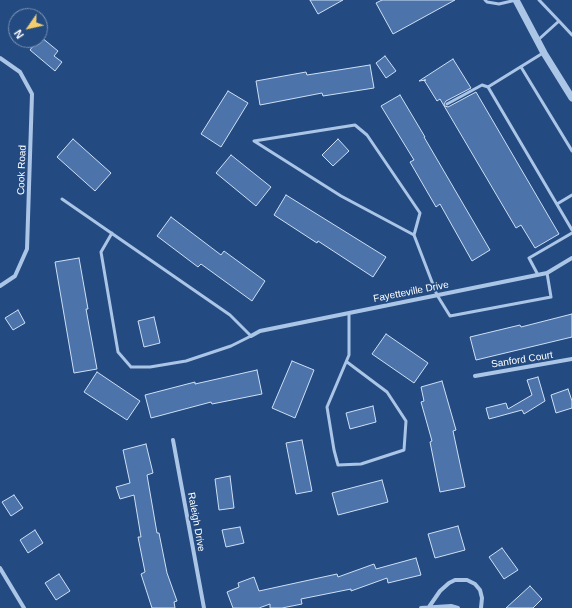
<!DOCTYPE html>
<style>
body{margin:0}
#map{position:relative;width:572px;height:608px;overflow:hidden;background:#244b81;font-family:Arial,sans-serif}
canvas{display:block}
.north{position:absolute;left:8px;top:8px;width:40px;height:40px;box-sizing:border-box;background:#244b81;border:1px solid #7c93b3;border-radius:50%;rotate:236deg;font-size:11px;font-weight:700;line-height:16px;text-align:center;color:#fff}
.north::after{content:'';display:block;margin:auto;width:14px;height:18px;background:#f2ce6e;clip-path:polygon(50% 0,100% 100%,50% 72%,0 100%)}
</style>
<div id="map">
<canvas width="572" height="608"></canvas>
<div class="north">N</div>
</div>
<script>
const c = document.querySelector('canvas').getContext('2d');
c.lineJoin = 'round';
function paint(path, color) { c.fillStyle = color; c.fill(path, 'evenodd'); }
const shape = rows => new Path2D(rows.map(r => 'M' + r).join(''));
function stroke(path, color, width, dash) { c.strokeStyle = color; c.lineWidth = width; c.lineCap = dash ? 'butt' : 'round'; c.setLineDash(dash || []); c.stroke(path); }
function write(font, color, halo, rows, align = 'center') {
  c.font = font + ' Arial,sans-serif'; c.lineWidth = 3.5; c.setLineDash([]); c.textBaseline = 'middle'; c.strokeStyle = halo; c.fillStyle = color; for (const [text, x, y, turn = 0] of rows) {
    c.save(); c.translate(x, y); c.rotate((+turn || 0) * Math.PI / 180); c.textAlign = isNaN(turn) ? turn : align; if (halo) c.strokeText(text, 0, 0); c.fillText(text, 0, 0); c.restore();
  }
}
const building = shape([
 [310,0,343,0,318,14,310,0],
 [382,0,455,0,393,34,376,3,382,0],
 [41,37,58,51,54,56,62,62,55,71,30,50,38,40,40,40,41,37],
 [385,56,396,71,386,78,376,63,385,56],
 [453,59,471,88,446,101,444,104,445,106,448,107,476,92,559,234,535,248,521,225,516,228,440,99,437,101,424,80,426,80,419,81,453,59],
 [370,65,374,88,323,96,322,93,260,105,256,81,306,72,307,75,370,65],
 [228,91,248,103,221,147,201,134,228,91],
 [400,95,425,137,424,137,490,250,472,261,440,204,436,207,410,162,414,160,381,106,400,95],
 [73,139,111,173,95,191,57,157,73,139],
 [338,139,349,151,333,166,322,155,338,139],
 [231,155,271,187,256,206,216,173,231,155],
 [286,195,386,257,373,277,318,241,317,243,274,215,286,195],
 [171,217,221,255,224,251,265,281,252,301,201,264,198,267,157,236,171,217],
 [79,258,88,309,86,309,97,369,74,373,55,262,79,258],
 [18,310,25,323,13,330,5,318,18,310],
 [572,314,572,337,476,360,470,337,520,325,521,327,572,314],
 [154,317,160,343,144,347,138,321,154,317],
 [386,334,428,363,414,383,372,354,386,334],
 [292,361,314,370,295,418,272,408,292,361],
 [257,370,262,394,212,404,211,402,151,418,145,395,195,382,195,384,257,370],
 [97,372,140,401,127,420,84,392,97,372],
 [538,377,545,401,524,414,522,410,489,419,486,408,506,403,508,409,532,395,527,380,538,377],
 [442,381,456,430,453,431,465,487,440,492,430,442,432,441,421,402,424,401,421,387,442,381],
 [568,389,572,401,572,408,556,413,551,395,568,389],
 [373,406,376,422,350,429,346,413,373,406],
 [302,440,312,491,296,494,286,443,302,440],
 [146,444,153,473,147,475,157,533,159,533,167,573,177,601,174,602,175,608,152,608,141,574,145,572,138,537,141,537,134,495,120,499,116,487,130,483,123,450,146,444],
 [230,476,234,508,219,510,215,479,230,476],
 [382,480,388,502,338,515,332,493,382,480],
 [14,495,23,508,11,516,2,502,14,495],
 [458,526,465,550,435,558,428,534,458,526],
 [240,527,244,543,226,547,222,530,240,527],
 [35,530,43,543,28,553,20,540,35,530],
 [502,548,518,570,504,579,489,557,502,548],
 [416,558,421,575,388,583,387,578,351,591,351,589,301,599,302,604,282,608,270,608,270,604,259,608,233,608,227,592,239,587,238,583,254,577,259,591,337,574,338,577,374,564,376,569,416,558],
 [59,574,70,591,56,600,45,583,59,574],
 [530,586,542,599,533,608,506,608,530,586]
]);
const service = shape([
 [485,0,487,2,499,4,516,0],
 [539,0,559,21],
 [538,40,559,21,572,35],
 [543,53,488,87,572,230],
 [521,67,572,151],
 [447,104,482,85,488,87],
 [62,199,230,315,251,336,231,346,186,361,150,367,131,367,118,352,101,252,112,233],
 [557,204,572,195],
 [414,235,420,213,367,135,355,125,254,141,341,196,414,235,437,295,450,316,551,297,547,273],
 [538,275,529,258,572,233],
 [347,362,387,392,406,421,404,450,361,464,338,465,334,450,327,407,349,355,349,313]
]);
const minor = shape([
 [0,58,20,72,32,94,27,249,15,276,0,286],
 [251,336,260,331,547,273,572,258],
 [475,376,572,359],
 [173,440,204,608],
 [0,568,24,608],
 [429,607,440,591,449,583,455,580,467,580,475,584,480,590,482,598,481,608],
 [421,608,451,606,458,608]
]);
const tertiary = shape([
 [516,0,544,53,572,98]
]);
const streetNames = [
 ["Cook Road",22,170,-88],
 ["Fayetteville Drive",411,292,-11],
 ["Sanford Court",522,360,-9],
 ["Raleigh Drive",196,522,80]
];
paint(building, '#4c74aa');
stroke(building, '#cedff5', 1);
stroke(service, '#abc5e7', 3);
stroke(minor, '#abc5e7', 4);
stroke(tertiary, '#abc5e7', 7);
write('10px', '#fff', '#244b81', streetNames);
</script>
